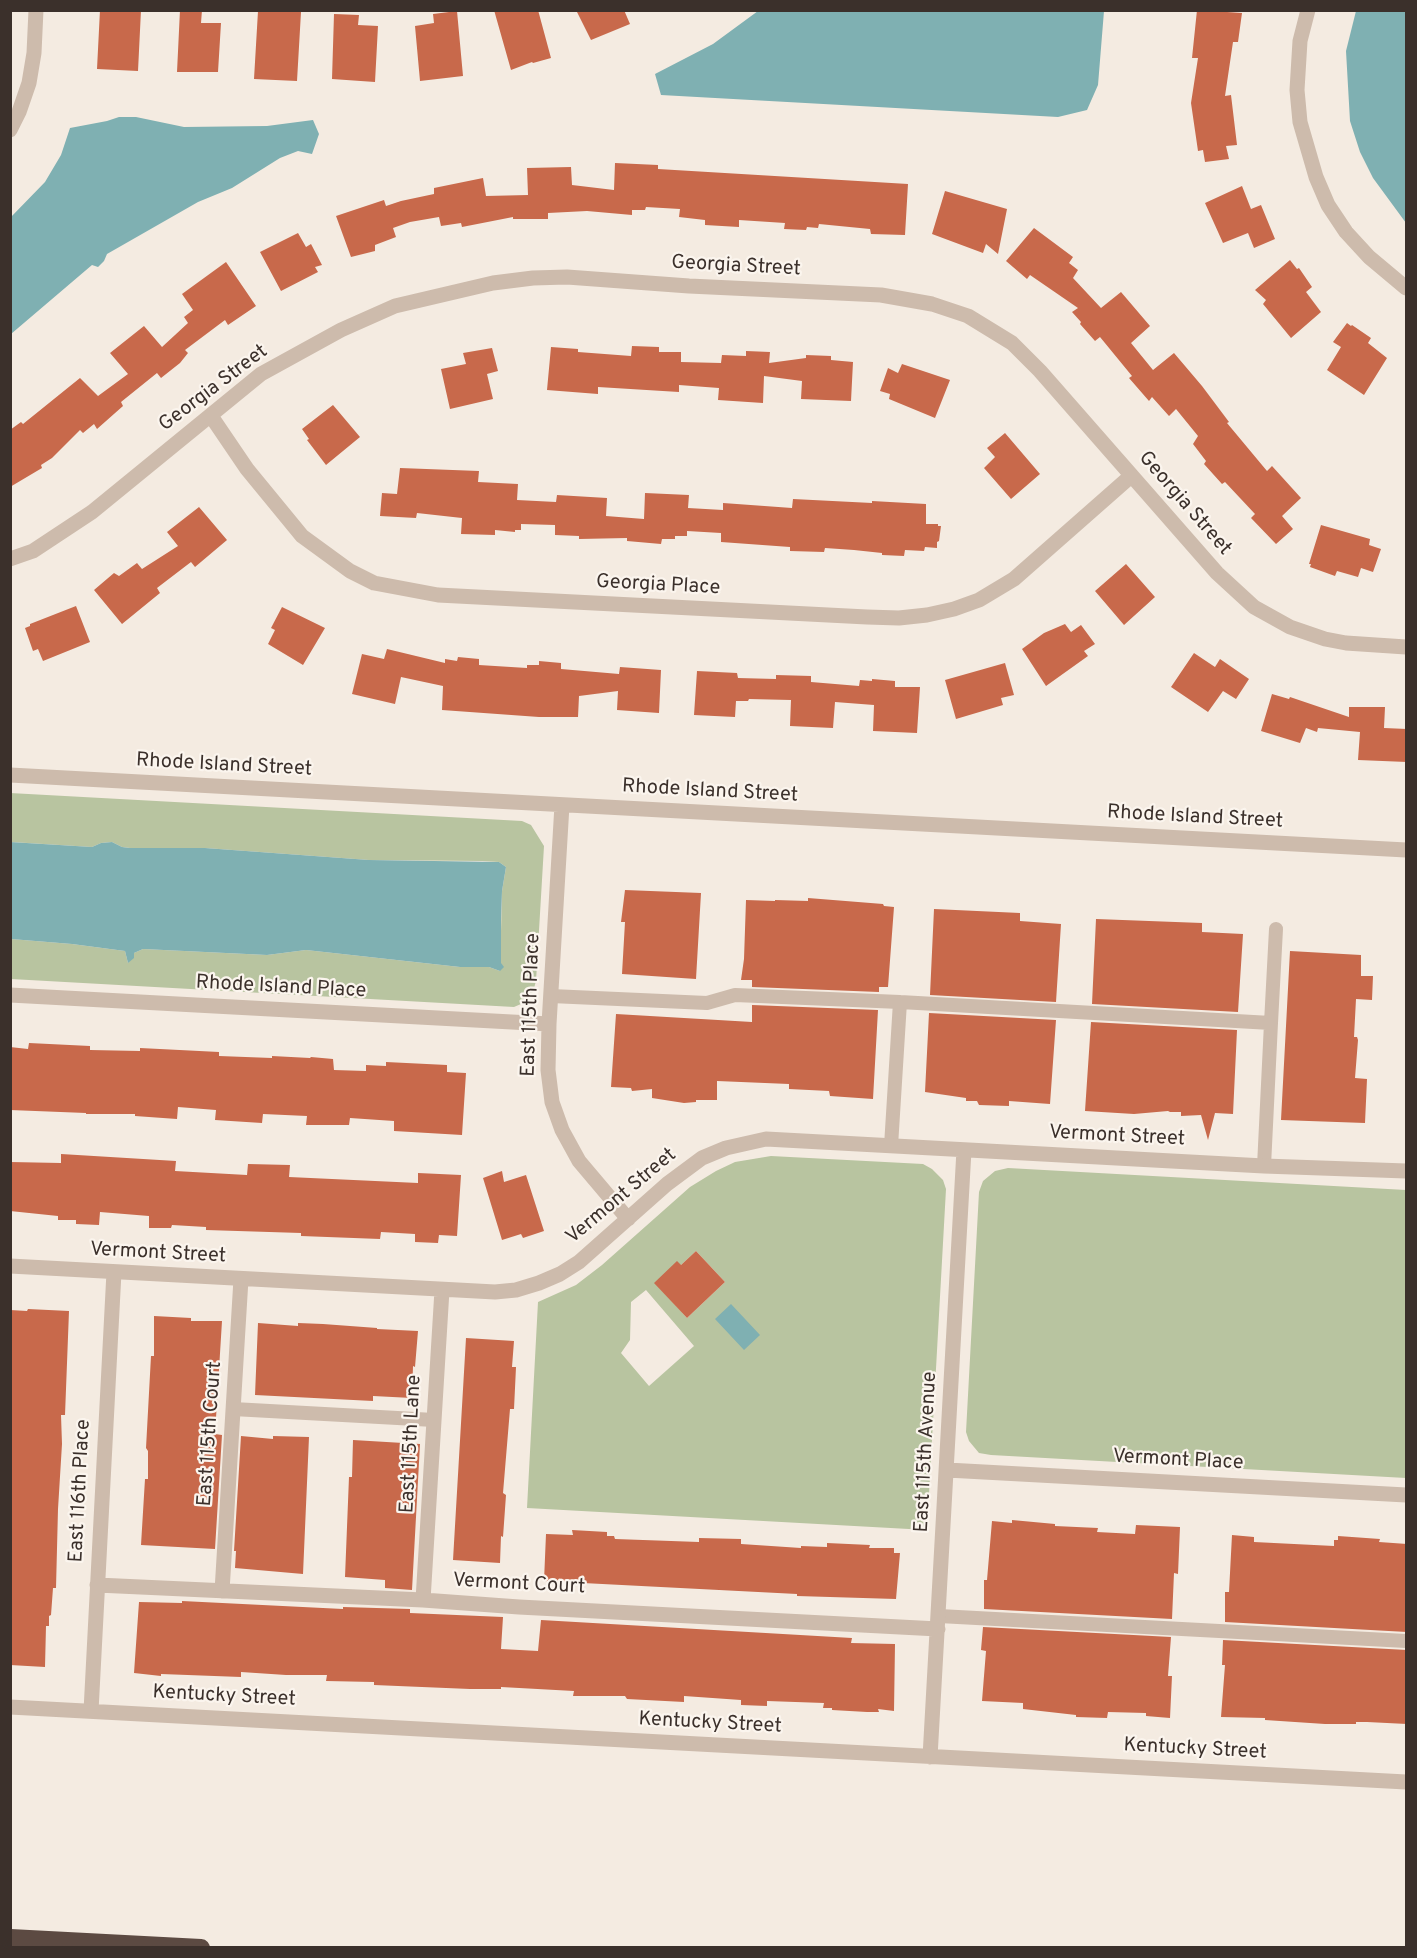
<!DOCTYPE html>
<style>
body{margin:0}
#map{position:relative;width:1417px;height:1958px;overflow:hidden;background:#f4ebe1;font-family:Overpass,sans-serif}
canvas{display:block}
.frame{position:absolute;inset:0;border:12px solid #3b302b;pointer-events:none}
</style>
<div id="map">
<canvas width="1417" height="1958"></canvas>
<div class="frame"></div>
</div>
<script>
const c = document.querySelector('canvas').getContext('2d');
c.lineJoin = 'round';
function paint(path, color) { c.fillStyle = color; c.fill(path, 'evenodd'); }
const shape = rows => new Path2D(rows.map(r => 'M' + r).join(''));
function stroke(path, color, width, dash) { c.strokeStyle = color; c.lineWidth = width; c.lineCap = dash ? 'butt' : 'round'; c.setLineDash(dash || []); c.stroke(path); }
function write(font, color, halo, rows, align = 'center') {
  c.font = font + ' Overpass,sans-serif'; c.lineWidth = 4.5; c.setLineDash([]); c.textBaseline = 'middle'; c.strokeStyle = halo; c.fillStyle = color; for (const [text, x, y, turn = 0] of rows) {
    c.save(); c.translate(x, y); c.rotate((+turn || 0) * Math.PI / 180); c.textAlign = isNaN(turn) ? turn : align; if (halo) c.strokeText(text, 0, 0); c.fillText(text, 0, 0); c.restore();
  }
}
const green = shape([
 [10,793,522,821,531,825,544,846,536,981,533,992,521,1004,514,1007,11,979,11,939,72,944,125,951,128,963,134,953,143,949,267,955,306,950,460,967,489,967,500,971,502,891,506,867,499,862,482,861,369,860,205,848,130,848,122,847,112,842,101,843,92,847,11,842],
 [771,1156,923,1164,932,1169,943,1180,946,1189,927,1530,527,1508,538,1302,576,1285,602,1265,690,1187,716,1171,735,1162],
 [696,1251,725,1282,687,1318,655,1283,681,1265],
 [646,1290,694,1346,649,1386,621,1353,630,1340,631,1302],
 [1008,1168,1406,1190,1406,1478,991,1455,979,1453,969,1441,966,1432,979,1192,983,1181,995,1171]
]);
const water = shape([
 [758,11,1104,11,1098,85,1087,110,1058,117,661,95,655,74,713,44],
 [1356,11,1406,11,1406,223,1373,178,1360,152,1350,121,1346,51],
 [119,117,136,117,184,127,267,126,313,120,319,134,312,154,298,151,280,158,232,188,198,202,107,254,104,261,98,267,92,265,11,334,11,217,45,182,61,155,70,128,107,121],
 [10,842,92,847,101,843,112,842,122,847,130,848,205,848,369,860,499,862,506,867,502,891,501,920,501,963,504,967,500,971,489,967,460,967,306,950,267,955,143,949,134,953,134,958,128,963,125,951,72,944,11,939],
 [731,1304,760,1335,744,1350,715,1319]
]);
const building = shape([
 [100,10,141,10,138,71,97,69],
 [180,10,202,10,201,23,221,23,218,72,177,72],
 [494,10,538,10,551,58,533,63,532,62,511,70],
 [576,10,624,10,630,24,591,40],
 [1197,10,1242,13,1238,42,1233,42,1225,96,1231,95,1237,145,1226,146,1229,159,1205,162,1203,150,1198,151,1191,103,1198,58,1192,58],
 [258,11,301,12,297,81,254,79],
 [457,11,463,76,420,81,415,26,434,23,433,14],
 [334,14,359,15,358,25,378,26,375,82,332,79],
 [615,163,658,165,658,169,908,184,905,235,871,234,870,229,819,224,818,228,807,227,806,230,784,229,785,223,739,220,739,227,705,225,705,220,679,217,680,209,646,207,645,210,632,210,632,215,587,211,548,213,548,219,513,219,513,217,462,227,461,223,441,226,439,217,410,222,393,228,396,237,375,245,375,251,351,257,336,216,384,200,386,206,401,201,434,194,434,188,483,178,486,196,528,195,527,168,571,167,572,185,614,190],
 [1242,186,1251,209,1261,205,1275,239,1254,248,1248,233,1223,243,1205,203],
 [945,191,1007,209,998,254,986,244,983,253,932,234],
 [1034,228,1073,257,1069,263,1078,270,1073,278,1101,308,1121,292,1150,326,1131,343,1153,370,1174,353,1202,386,1229,422,1227,423,1267,471,1272,466,1301,498,1282,516,1293,529,1276,544,1251,518,1255,514,1225,482,1222,484,1204,464,1206,461,1193,444,1198,436,1176,409,1169,416,1152,397,1149,401,1129,378,1132,376,1100,337,1095,341,1080,324,1081,322,1072,312,1078,308,1030,275,1027,279,1006,261],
 [298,233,306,247,311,244,322,265,315,267,318,272,281,291,260,252],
 [1290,260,1297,269,1299,268,1312,287,1306,292,1321,312,1291,338,1263,304,1266,300,1255,290],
 [226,262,256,306,228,325,225,320,185,350,188,353,180,363,161,378,157,373,121,402,123,406,97,429,94,424,83,433,80,430,52,458,41,465,42,468,10,487,10,430,21,422,23,424,80,378,98,396,128,374,110,353,144,326,162,347,188,323,184,317,193,310,182,294],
 [1347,323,1351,326,1352,325,1371,338,1368,343,1387,358,1364,395,1327,370,1341,347,1333,342],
 [632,346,659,347,659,352,681,352,681,362,721,363,722,355,746,356,746,351,770,352,769,363,806,358,806,355,831,356,831,360,853,362,851,401,801,399,802,381,764,376,763,403,718,400,719,388,679,385,679,392,598,387,598,394,547,390,551,347,578,349,578,352,631,356],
 [492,348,498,371,487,374,493,399,450,409,441,369,466,364,463,353],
 [902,364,950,380,935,418,889,399,890,394,880,391,888,368,898,373],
 [333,405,360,437,326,465,307,440,309,439,302,429],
 [1005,433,1040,474,1011,499,984,468,995,457,987,448],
 [400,468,479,471,478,482,518,484,517,500,556,502,557,495,607,498,606,516,644,519,645,493,689,495,688,508,723,510,723,503,792,508,793,499,872,503,872,501,926,504,926,524,938,524,938,526,941,526,939,541,937,542,937,548,925,547,924,551,905,550,904,556,882,555,882,553,854,550,825,548,824,552,790,551,790,547,721,542,721,533,687,531,687,536,675,536,675,539,662,539,661,544,627,541,627,538,579,539,579,536,555,535,555,525,521,524,521,530,515,530,515,532,495,530,495,535,461,534,462,518,417,513,416,518,380,516,382,493,397,494],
 [199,507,227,540,195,567,191,562,157,588,160,593,122,624,94,590,114,573,119,576,137,563,142,569,178,546,167,532],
 [1321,525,1370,539,1369,545,1381,549,1373,572,1361,568,1358,577,1337,571,1335,576,1310,567,1311,564,1309,564],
 [1126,564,1155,597,1124,625,1095,591],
 [76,606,90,642,43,661,38,649,33,651,25,628,30,626,30,624],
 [282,607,325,628,303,665,268,644,275,630,271,628],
 [1065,624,1071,632,1081,625,1095,644,1084,651,1088,656,1046,686,1022,649,1044,633],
 [387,649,445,663,445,659,457,661,458,657,479,659,479,665,527,668,527,665,539,665,539,661,561,663,561,669,619,674,620,667,661,670,659,713,617,710,618,691,579,696,578,717,539,717,442,710,443,686,401,677,395,704,352,694,362,654,384,659],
 [1194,653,1215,667,1220,659,1249,679,1236,699,1223,691,1208,712,1171,687],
 [1005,663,1014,695,1001,698,1003,705,956,719,945,680],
 [697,671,737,673,738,678,776,679,776,675,811,676,811,682,859,686,860,680,872,681,872,679,895,681,895,687,920,687,917,733,873,731,874,705,835,702,833,728,790,726,791,700,749,699,748,701,736,701,735,717,694,715],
 [1272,694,1289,699,1290,697,1349,717,1349,707,1385,707,1384,728,1407,729,1407,762,1358,760,1360,732,1318,728,1317,732,1306,728,1300,743,1261,731],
 [625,890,701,893,696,979,622,974,625,922,621,922],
 [808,898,883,904,884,906,894,907,888,987,879,987,879,992,752,987,752,980,741,980,744,959,746,900,775,901,775,900,808,901],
 [934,909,1020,913,1020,921,1061,924,1056,1002,930,995],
 [1096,919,1202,923,1202,932,1243,934,1238,1012,1092,1004],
 [1290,951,1361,955,1361,976,1373,976,1372,1000,1356,999,1354,1037,1357,1037,1358,1040,1355,1078,1367,1079,1365,1123,1281,1120],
 [752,1005,878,1010,873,1099,830,1096,829,1091,789,1089,789,1084,717,1081,717,1100,696,1100,696,1102,684,1103,652,1098,652,1089,632,1091,631,1088,611,1087,616,1014,752,1022],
 [929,1013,1056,1020,1050,1104,1009,1101,1009,1106,979,1105,977,1101,966,1101,966,1098,925,1092],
 [1091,1022,1237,1030,1233,1114,1215,1113,1208,1140,1201,1115,1181,1116,1181,1112,1170,1112,1168,1111,1134,1114,1085,1111],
 [29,1043,90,1046,90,1050,140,1051,140,1048,219,1052,219,1056,272,1058,272,1056,310,1058,311,1057,333,1059,334,1070,366,1071,366,1065,386,1066,386,1062,447,1065,447,1072,466,1073,462,1135,394,1131,394,1121,350,1118,349,1125,306,1125,307,1116,263,1114,262,1123,215,1120,216,1110,178,1107,177,1119,135,1116,135,1114,86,1114,86,1113,10,1110,10,1047,28,1049],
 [61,1154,176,1161,175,1171,247,1175,248,1164,290,1165,289,1177,418,1183,418,1173,461,1175,457,1236,439,1235,438,1243,415,1242,415,1234,381,1232,380,1239,301,1236,301,1233,206,1230,206,1227,172,1225,171,1228,149,1228,149,1216,100,1212,99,1225,76,1224,76,1220,58,1220,58,1216,10,1211,10,1162,61,1163],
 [502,1171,504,1182,526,1175,544,1231,523,1238,521,1234,502,1240,483,1178],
 [696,1251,725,1282,687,1318,654,1283,677,1261,681,1265],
 [28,1309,69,1311,65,1415,61,1415,62,1444,58,1509,56,1588,53,1588,51,1615,49,1616,49,1626,46,1626,45,1667,10,1665,10,1310,27,1311],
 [154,1316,191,1318,191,1321,222,1321,215,1434,222,1435,215,1549,141,1545,145,1479,148,1479,148,1451,146,1448,151,1356,154,1356],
 [258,1323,298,1326,298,1323,323,1324,377,1328,377,1329,418,1331,415,1367,413,1366,412,1398,373,1396,373,1401,255,1395],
 [466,1338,514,1341,512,1367,516,1367,514,1409,510,1409,503,1493,506,1495,503,1537,501,1536,500,1563,453,1560],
 [241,1436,273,1439,273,1436,309,1437,303,1574,235,1568,236,1551,234,1551],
 [353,1440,420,1444,412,1590,385,1588,385,1580,345,1577,349,1477,352,1477],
 [1012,1520,1055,1524,1055,1526,1098,1528,1097,1532,1135,1534,1136,1525,1180,1527,1178,1574,1174,1573,1172,1619,984,1609,984,1580,987,1580,992,1521,1012,1523],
 [572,1530,607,1532,607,1536,614,1536,615,1539,699,1542,699,1538,741,1539,741,1544,801,1548,801,1546,827,1547,827,1543,870,1545,869,1548,894,1548,894,1553,900,1553,896,1599,797,1596,797,1594,544,1581,546,1534,573,1535],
 [1232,1535,1254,1537,1254,1542,1334,1546,1334,1540,1338,1540,1338,1536,1380,1539,1379,1542,1407,1544,1407,1632,1225,1622,1225,1592,1229,1592],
 [182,1601,343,1609,343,1607,410,1609,410,1613,503,1617,501,1649,538,1651,541,1620,852,1638,851,1643,895,1644,894,1711,878,1709,879,1712,867,1712,832,1710,832,1708,823,1708,824,1703,767,1701,767,1706,741,1705,741,1700,684,1696,684,1702,627,1699,625,1696,573,1696,574,1691,501,1687,501,1689,470,1689,374,1685,374,1682,326,1681,327,1675,286,1675,241,1672,241,1677,161,1674,161,1676,134,1673,139,1602,182,1603],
 [983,1627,1171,1637,1168,1676,1172,1676,1170,1718,1146,1716,1146,1713,1108,1712,1107,1718,1076,1717,1076,1715,1023,1709,1023,1703,982,1701,986,1651,981,1650],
 [1223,1640,1407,1650,1407,1724,1367,1722,1356,1722,1356,1724,1325,1724,1265,1720,1265,1718,1221,1717,1225,1665,1222,1665]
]);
const service = shape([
 [551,996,707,1003,735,995,900,1002,1271,1023,1264,1166],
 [1271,1023,1276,929],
 [891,1146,900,1002],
 [233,1409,434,1420],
 [939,1616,1406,1641]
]);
const minor = shape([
 [1308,10,1300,41,1297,90,1300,122,1316,177,1328,205,1346,232,1369,257,1406,288],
 [10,130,19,112,29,83,34,53,36,10],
 [211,416,247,469,302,536,350,571,374,583,438,595,867,617,899,618,927,615,954,609,979,600,1014,579,1131,476],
 [10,559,33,551,92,512,261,374,341,330,395,306,493,283,533,278,567,277,689,286,881,295,932,304,968,316,1012,343,1040,371,1217,573,1254,607,1290,627,1325,639,1346,643,1406,647],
 [10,775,1406,850],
 [562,805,549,1024,548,1070,552,1102,562,1130,579,1161,628,1219],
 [10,995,549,1024],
 [10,1266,495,1292,516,1290,539,1283,560,1274,579,1262,667,1184,702,1158,726,1148,766,1139,1264,1166,1406,1171],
 [947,1470,1406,1495],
 [97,1585,423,1600,519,1607,938,1629],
 [222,1591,241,1279],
 [423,1600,442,1290],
 [10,1707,1406,1782],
 [91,1711,114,1272],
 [930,1757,964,1150]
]);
const motorway = shape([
 [10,1938,201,1948]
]);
const streetNames = [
 ["Georgia Street",736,267,3],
 ["Georgia Street",214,389,-37],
 ["Georgia Street",1184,504,49],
 ["Georgia Place",658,586,3],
 ["Rhode Island Street",224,766,3],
 ["Rhode Island Street",710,792,3],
 ["Rhode Island Street",1195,818,3],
 ["Rhode Island Place",281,988,3],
 ["East 115th Place",532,1005,-88],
 ["Vermont Street",1117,1137,3],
 ["Vermont Street",622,1197,-40],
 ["Vermont Street",158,1254,3],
 ["East 115th Court",211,1434,-86],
 ["East 115th Lane",412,1444,-87],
 ["East 115th Avenue",927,1452,-87],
 ["Vermont Place",1178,1461,3],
 ["East 116th Place",81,1491,-87],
 ["Vermont Court",519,1585,3],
 ["Kentucky Street",224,1697,3],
 ["Kentucky Street",710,1724,3],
 ["Kentucky Street",1195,1750,3]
];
paint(green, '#b8c4a0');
paint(water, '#7fb0b2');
paint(building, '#c8694b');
stroke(service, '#cdbbac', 14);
stroke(minor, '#cdbbac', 15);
stroke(motorway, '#5c4a42', 18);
write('20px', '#3b302b', '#fbf5ee', streetNames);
</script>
